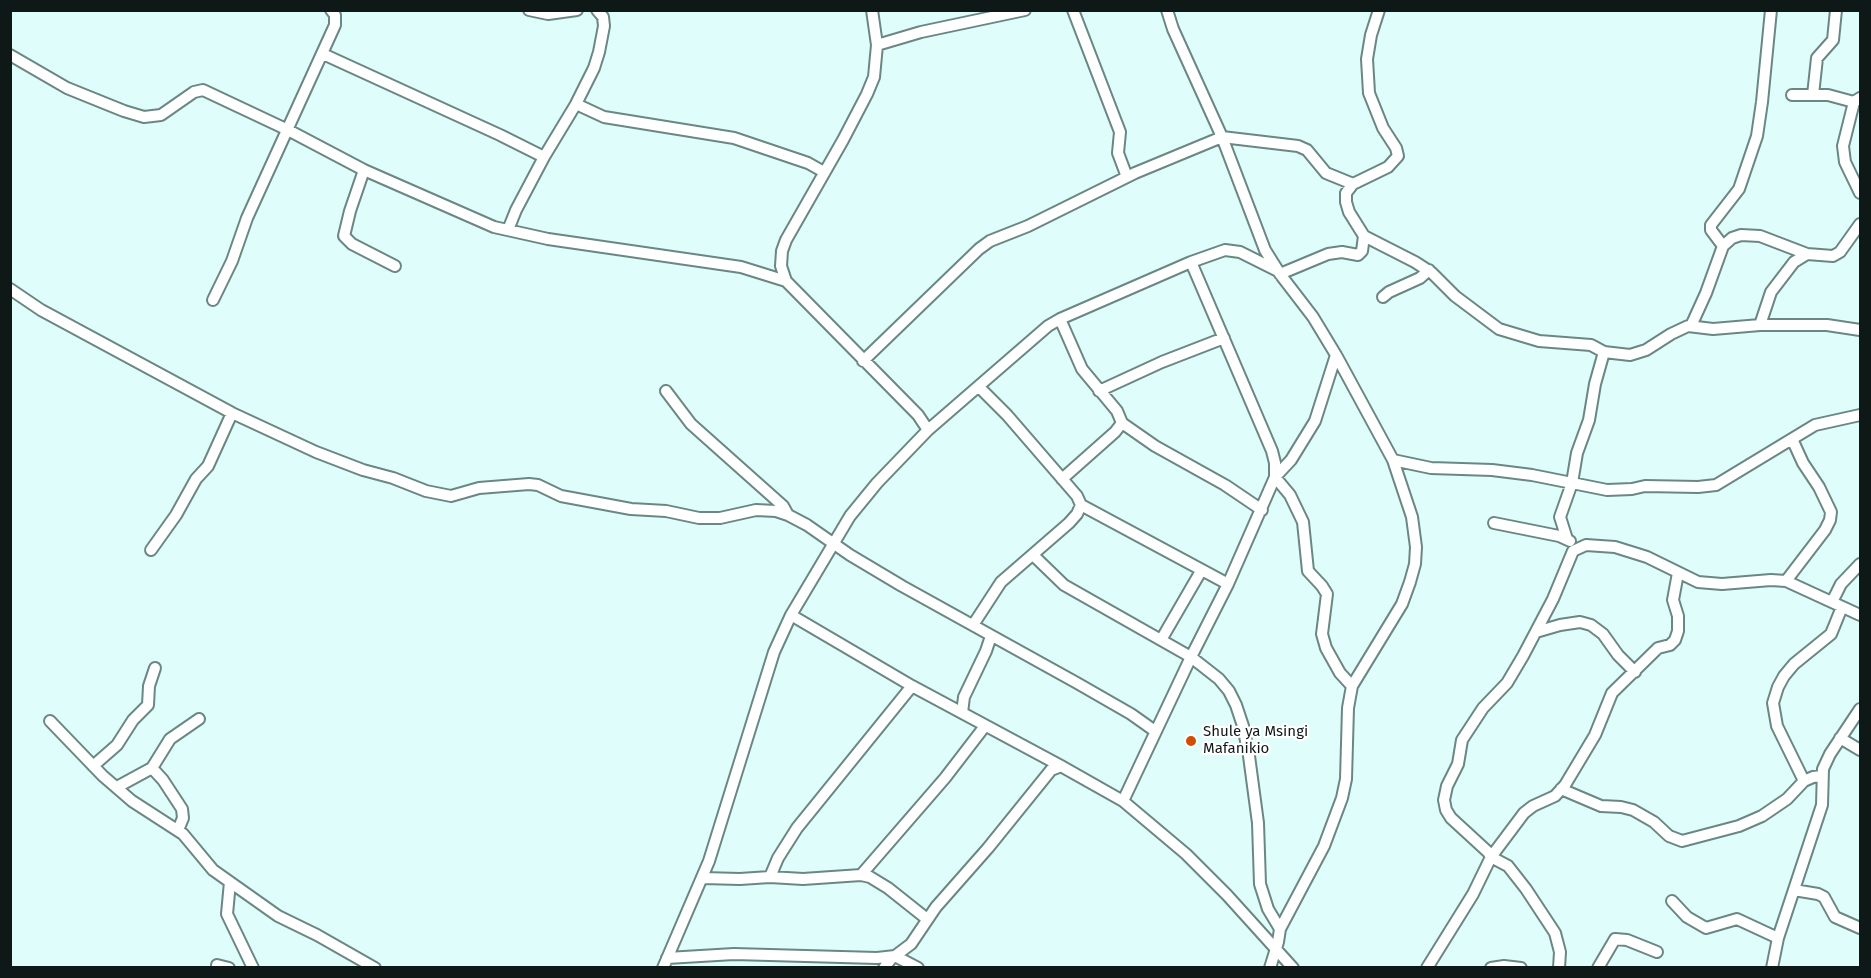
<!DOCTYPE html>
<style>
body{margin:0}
#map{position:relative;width:1871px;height:978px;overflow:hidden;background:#dffdfa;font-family:"Fira Sans",sans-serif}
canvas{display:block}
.frame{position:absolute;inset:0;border:12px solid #0e1917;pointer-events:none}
</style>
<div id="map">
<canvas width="1871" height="978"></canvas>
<div class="frame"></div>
</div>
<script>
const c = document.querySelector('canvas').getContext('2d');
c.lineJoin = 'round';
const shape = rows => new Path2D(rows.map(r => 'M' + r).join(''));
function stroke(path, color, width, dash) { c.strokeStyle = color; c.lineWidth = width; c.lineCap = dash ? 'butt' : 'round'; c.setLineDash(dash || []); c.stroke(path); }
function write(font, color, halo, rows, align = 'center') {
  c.font = font + ' "Fira Sans",sans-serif'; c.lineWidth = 4.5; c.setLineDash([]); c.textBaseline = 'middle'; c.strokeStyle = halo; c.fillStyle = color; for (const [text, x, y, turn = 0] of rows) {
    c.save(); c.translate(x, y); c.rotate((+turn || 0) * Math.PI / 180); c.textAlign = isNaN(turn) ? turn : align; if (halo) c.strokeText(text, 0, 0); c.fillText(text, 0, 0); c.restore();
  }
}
const minor = shape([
 [529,10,548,14,577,10],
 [872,10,877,45,874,77,867,94,843,140,786,240,782,251,781,266,786,281,918,415,928,430],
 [1073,10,1120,132,1118,153,1127,177],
 [1167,10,1173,29,1222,137,1265,250,1280,274,1313,317,1336,355,1393,460,1431,468,1492,470,1532,475,1607,490,1632,489,1645,486,1698,487,1716,485,1815,425,1860,415],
 [877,45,921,32,1025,10],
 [323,54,500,135,544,157],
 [10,55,67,88,124,111,144,117,161,115,194,92,203,90,288,130,364,170,494,227,548,239,741,267,786,281],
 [1792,95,1828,95,1854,102],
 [1813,95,1817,58,1833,40,1836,10],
 [1860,98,1854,102,1843,146,1845,162,1860,193],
 [576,104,604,117,734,138,808,163,824,172],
 [364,170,350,211,344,236,352,244,395,266],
 [508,230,516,210,544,157,576,104,594,68,599,52,604,26,603,17,597,10],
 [1364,236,1415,262,1432,273,1455,296,1499,329,1539,341,1591,345,1604,352,1630,355,1646,350,1671,334,1688,326,1713,329,1760,325,1827,325,1860,330],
 [1723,246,1711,230,1711,225,1739,189,1757,136,1762,102,1771,10],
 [1280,274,1328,254,1342,252,1358,255,1362,251,1364,236,1349,212,1346,202,1346,193,1353,184,1388,167,1398,156,1396,148,1383,128,1369,93,1367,59,1371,35,1379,10],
 [10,289,41,310,232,413,316,452,363,470,393,478,426,491,451,496,479,488,529,484,538,485,561,496,631,509,666,511,699,518,720,518,756,510,776,511,788,515,807,525,850,555,902,586,1077,683,1131,714,1155,731],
 [1383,297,1389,292,1420,278,1429,270],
 [213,300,232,261,247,218,335,25,335,15,331,10],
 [1060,319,1082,369,1117,411,1122,423,1115,432,1062,479],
 [1760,325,1771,292,1794,262,1807,254,1833,256,1840,252,1860,224],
 [1691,326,1706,293,1723,246,1732,238,1741,235,1760,236,1807,254],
 [1336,355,1315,421,1291,460,1275,477,1290,495,1303,522,1308,571,1322,586,1327,594,1322,634,1326,648,1340,673,1352,686],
 [863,361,979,249,990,241,1028,226,1135,173,1222,137,1298,146,1307,150,1326,173,1353,184],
 [666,391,691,424,783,506,788,515],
 [1099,391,1162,362,1224,338],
 [1122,423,1155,446,1225,485,1262,510],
 [1081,505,1228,584],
 [1494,523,1559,536,1570,541],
 [1567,539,1560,517,1572,483,1577,453,1589,420,1595,384,1604,352],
 [151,550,176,515,196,479,208,466,232,413],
 [1033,555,1064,585,1191,657,1219,679,1229,691,1236,705,1243,726,1249,756,1258,823,1260,884,1268,909,1280,929,1278,942,1270,968],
 [1786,581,1825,530,1830,520,1831,512,1819,487,1803,463,1792,439],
 [1832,602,1841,584,1860,564],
 [791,615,912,686,1061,766,1123,801,1186,854,1227,895,1293,968],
 [973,625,1001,582,1069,523,1077,514,1081,505,1077,496,1007,415,979,387],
 [1536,632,1560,625,1580,622,1591,625,1603,634,1618,655,1635,672],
 [1161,640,1201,571],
 [962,713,964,697,986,651,991,636],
 [50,721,103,776,132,801,183,834,213,870,278,916,317,935,375,968],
 [1840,738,1860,750],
 [93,766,117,745,133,720,148,705,149,686,155,668],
 [152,768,163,780,182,809,183,818,178,830],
 [1804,781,1777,726,1773,703,1778,687,1784,676,1794,664,1831,634,1842,607],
 [117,787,152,768,170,739,199,719],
 [1561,789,1601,806,1621,807,1633,810,1654,822,1669,836,1682,841,1739,826,1762,816,1787,799,1804,781,1813,777,1822,776],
 [1123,801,1191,657,1228,584,1275,477,1275,463,1272,451,1191,262],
 [861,875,945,778,985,726],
 [770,877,778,858,797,828,912,686],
 [703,878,740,879,770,877,803,879,861,875,870,877,888,888,927,919],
 [230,882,227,914,253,968],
 [1794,890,1818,894,1824,897,1835,917,1860,928],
 [1672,901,1687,917,1706,928,1737,919,1778,938],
 [1280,929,1324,846,1342,798,1346,779,1348,708,1352,686,1402,604,1410,582,1415,564,1416,547,1412,517,1393,460],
 [667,958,734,954,877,958,895,956,918,968],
 [217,965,229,968],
 [663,968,709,861,774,652,791,615,850,516,877,483,928,430,1048,326,1060,319,1191,262,1225,250,1240,252,1278,271],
 [884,968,891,959,911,944,936,907,988,848,1051,770,1061,766],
 [1427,968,1473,894,1491,857,1524,813,1533,806,1555,796,1565,785,1595,735,1612,693,1658,648,1670,645,1675,640,1678,631,1678,616,1673,600,1678,573],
 [1491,968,1504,966,1521,968],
 [1559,968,1560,952,1555,933,1526,889,1508,866,1491,857,1488,852,1451,818,1446,810,1444,800,1447,786,1458,764,1462,740,1483,708,1507,683,1523,656,1553,599,1573,551,1586,545,1615,547,1647,557,1698,582,1722,584,1771,580,1786,581,1860,615],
 [1598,968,1615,939,1627,940,1657,952],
 [1772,968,1778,938,1822,805,1823,769,1830,754,1860,709]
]);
const markers = [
 [1191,741,6,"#d14c04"]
];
const poiNames = [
 ["Shule ya Msingi",1203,732],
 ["Mafanikio",1203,749]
];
stroke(minor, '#6b8784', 14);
stroke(minor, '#fff', 10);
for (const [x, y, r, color] of markers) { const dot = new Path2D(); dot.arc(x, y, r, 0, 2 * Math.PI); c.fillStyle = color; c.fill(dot); stroke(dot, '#fff', 2); }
write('15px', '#0e1917', '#fff', poiNames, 'left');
</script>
